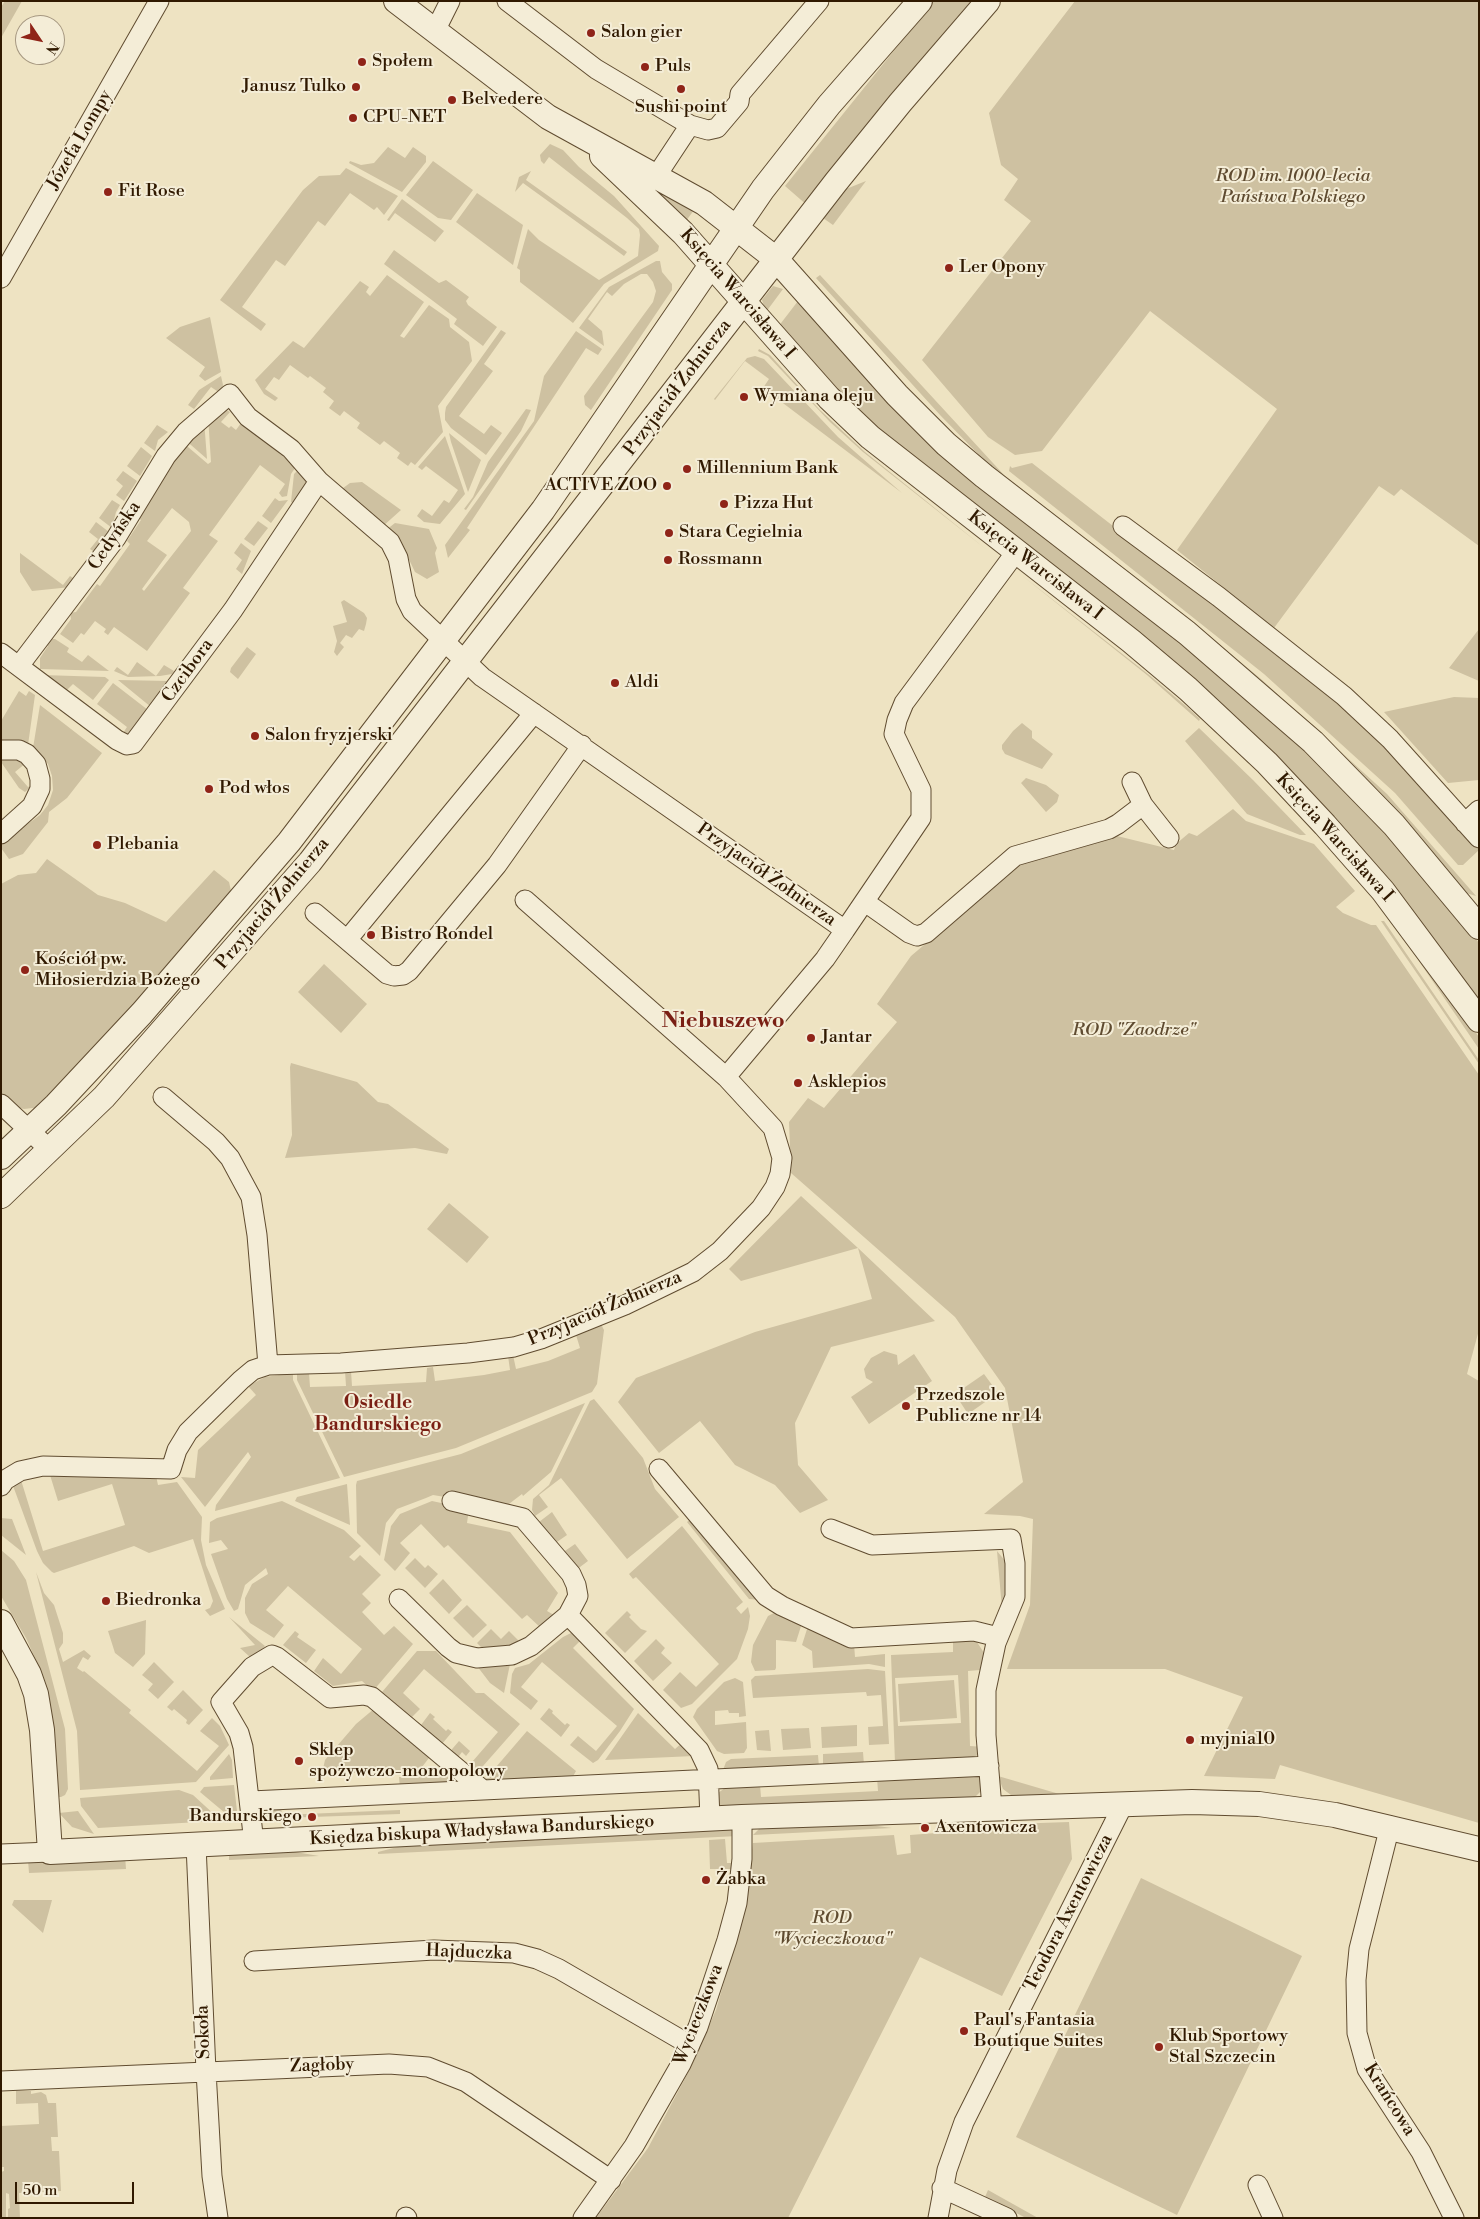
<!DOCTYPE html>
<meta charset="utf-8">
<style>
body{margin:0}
#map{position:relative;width:1480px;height:2219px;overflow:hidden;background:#eee3c2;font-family:"Libre Bodoni",serif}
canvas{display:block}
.frame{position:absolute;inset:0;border:2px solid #301900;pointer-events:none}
.north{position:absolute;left:15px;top:15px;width:50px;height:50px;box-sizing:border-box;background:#f4edd7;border:1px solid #a69881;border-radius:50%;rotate:124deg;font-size:14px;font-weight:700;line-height:20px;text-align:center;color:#301900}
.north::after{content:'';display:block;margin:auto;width:18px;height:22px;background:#8f2418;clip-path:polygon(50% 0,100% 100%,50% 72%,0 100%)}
.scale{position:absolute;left:15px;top:2182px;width:119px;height:22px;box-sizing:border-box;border:2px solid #301900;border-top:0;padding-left:6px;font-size:15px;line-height:18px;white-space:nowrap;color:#301900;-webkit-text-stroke:4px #f4edd7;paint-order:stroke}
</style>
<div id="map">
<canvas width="1480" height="2219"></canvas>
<div class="frame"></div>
<div class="north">N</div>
<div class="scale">50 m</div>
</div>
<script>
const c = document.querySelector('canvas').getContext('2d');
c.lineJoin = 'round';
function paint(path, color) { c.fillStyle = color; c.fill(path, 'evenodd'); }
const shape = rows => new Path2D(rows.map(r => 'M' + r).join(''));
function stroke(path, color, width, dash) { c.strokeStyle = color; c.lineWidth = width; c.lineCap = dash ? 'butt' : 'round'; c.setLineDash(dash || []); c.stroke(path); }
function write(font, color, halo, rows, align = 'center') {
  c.font = font + ' "Libre Bodoni",serif'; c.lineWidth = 4; c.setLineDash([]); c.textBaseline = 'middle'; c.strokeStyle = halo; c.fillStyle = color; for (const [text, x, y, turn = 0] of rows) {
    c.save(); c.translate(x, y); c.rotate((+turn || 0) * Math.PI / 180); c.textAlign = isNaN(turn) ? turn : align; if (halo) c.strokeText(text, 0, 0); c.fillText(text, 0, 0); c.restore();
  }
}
const green = shape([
 [5,1,22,1,1,38,1,7],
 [934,1,978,1,808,206,785,186],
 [1075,1,1479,1,1479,546,1401,489,1394,496,1379,486,1274,628,1177,550,1277,409,1150,311,1042,451,1015,455,988,437,922,360,1031,221,1004,200,1018,179,1001,165,989,113],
 [550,144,563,150,579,167,614,196,659,246,658,251,604,284,573,323,520,282,520,270,517,268,528,229,539,240,599,280,638,256,640,235,639,229,627,218,549,157,544,164,541,161,540,155],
 [388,147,405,158,413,147,426,156,426,162,402,192,349,163,350,161,361,165,374,163],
 [433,161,473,190,451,220,438,218,406,195],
 [346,168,398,196,384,215,377,207,374,210,350,193,325,226,318,221,285,266,276,260,242,307,266,324,261,331,220,300,303,190,319,176,340,175],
 [531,171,526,180,627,252,624,256,523,183,515,192,519,177],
 [634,171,697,206,686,221],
 [866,181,833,225,823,218,846,189],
 [477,193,523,225,513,265,456,222],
 [402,199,444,231,435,242,395,213,389,221,387,220],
 [394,250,439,283,446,280,469,297,466,301,468,305,497,327,483,346,454,324,457,319,384,264],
 [656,261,660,261,662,272,672,284,672,290,591,410,585,405,584,396,653,302,656,291,653,282,647,274,641,274,624,284,612,296,607,292,588,319,602,331,604,346,579,328,609,287],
 [387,275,424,302,400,336,404,338,429,305,449,319,450,327,469,342,472,361,438,406,443,432,415,465,411,462,408,466,397,458,400,453,384,441,380,445,357,428,360,423,344,411,340,416,329,408,334,401,323,392,326,388,310,376,308,378,290,365,279,380,274,377,265,389,278,398,275,401,264,394,255,380,293,341,304,348,360,281,369,287,366,292,370,296],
 [820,275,1004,475,1187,618,1261,679,1387,794,1476,896,1466,893,1289,706,1261,680,1000,474,979,455,940,415,816,278],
 [773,286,783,289,766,312,762,300],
 [798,301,1164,628,1261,707,1350,792,1449,905,1479,943,1479,1003,1368,858,852,406,778,327],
 [210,317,221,372,205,381,199,376,205,367,166,338,180,327],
 [501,330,506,333,484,364,493,371,459,416,484,434,491,425,502,433,486,455,451,428,445,420,445,413,446,407],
 [576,331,602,349,598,355,586,348,467,528,470,530,448,558,445,545,534,421,544,376],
 [759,349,770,355,819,409,865,452,987,550,863,452,830,422,768,356,758,351],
 [755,356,764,359,838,437,902,493,763,388,769,379,745,361,715,400,714,399,747,358],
 [221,376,223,385,220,393,211,387,194,409,188,405,199,390],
 [225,409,230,412,221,422,229,428,231,426,236,430,241,423,294,465,299,462,291,474,287,496,282,497,279,493,285,484,260,465,209,535,218,541,183,588,190,593,147,651,114,627,108,635,104,632,106,629,95,621,84,635,81,633,73,643,60,634,71,619,70,613,76,612,97,584,100,586,130,544,127,541,141,520,136,516,181,441,208,464,211,462,208,416],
 [172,508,189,522,191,531,144,591,142,589,167,555,147,541],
 [526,409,531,410,521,431,466,510,464,509,473,497,488,462],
 [204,420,207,459,183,438],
 [157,425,168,432,158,440,155,451,144,443],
 [449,433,481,460,468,492,451,442],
 [445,436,465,494,440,524,424,522,417,516,422,509,432,516,444,500,449,503,458,490,426,466,422,470,418,467],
 [141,447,152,456,140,476,127,466],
 [1032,463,1333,697,1398,759,1479,850,1463,865,1458,865,1395,793,1264,674,1009,471,1010,466,1012,468],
 [302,466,315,482,298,506,291,502,294,474],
 [123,471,137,481,124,501,116,495,123,486,116,480],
 [362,482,401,510,382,527,339,491,350,483],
 [275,498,279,501,288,500,271,523,262,516],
 [112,500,120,505,116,512,112,528,99,518],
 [258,521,268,528,254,546,244,539],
 [96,522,109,532,96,553,90,549,98,539,89,532],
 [395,523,429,529,437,548,435,553,439,572,427,579,415,572,403,547,386,530],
 [241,543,251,551,242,574,236,569,242,560,234,553],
 [20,553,63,585,70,576,76,580,71,587,32,591,20,572],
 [1020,574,1148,674,1187,707,1200,719,1199,721,1147,675],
 [344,600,364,613,367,618,366,624,364,631,359,629,352,638,346,635,340,643,344,647,337,656,334,652,337,641,333,626,347,622,341,602],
 [1479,629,1479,681,1449,668],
 [49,639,55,639,69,648,67,652,82,662,88,655,109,671,40,669,40,658,48,646,46,644],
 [247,647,256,654,238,679,230,672,231,668],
 [137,662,156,676,164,665,174,671,172,674,160,676,128,677,114,671,117,667,128,675],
 [42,675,105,677,109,680,93,700,73,684,65,692],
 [118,680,169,681,151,707],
 [113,683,148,710,127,738,121,736,127,727,97,704],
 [19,691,26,696,29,691,35,695,28,745,1,742,1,721],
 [1454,697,1479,698,1479,780,1448,783,1384,712],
 [40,705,102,753,67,798,49,812,48,822,23,854,9,859,1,848,1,843,40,815,48,805,53,790,52,776,48,764,33,748],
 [1022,723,1032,731,1032,738,1053,754,1042,769,1005,754,1002,749,1002,745,1013,731],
 [1199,728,1253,780,1306,835,1300,835,1247,814,1185,741],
 [10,756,26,763,15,772,28,787,34,784,25,792,19,788,1,762,1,758],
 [1026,778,1046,785,1059,795,1057,802,1046,812,1021,783],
 [1233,809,1246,821,1314,844,1355,891,1336,907,1343,913,1371,925,1376,925,1479,1075,1479,1330,1467,1374,1479,1381,1479,1823,1280,1765,1275,1779,1204,1776,1243,1697,1165,1669,1007,1669,1030,1605,1033,1519,1020,1516,984,1514,1023,1482,1005,1388,955,1317,791,1173,789,1122,808,1098,824,1108,897,1022,877,1004,911,956,1024,860,1117,836,1174,850,1176,844,1189,833,1197,836],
 [47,859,98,895,125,903,166,922,214,870,229,882,232,895,231,900,41,1107,24,1109,1,1104,1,884,18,875,36,873],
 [1384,910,1418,952,1479,1037,1479,1049],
 [1381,921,1384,921,1479,1060,1479,1064],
 [324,964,367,1004,341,1033,298,992],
 [291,1063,357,1082,378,1102,388,1104,449,1149,447,1154,415,1148,285,1158,292,1135,290,1067],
 [801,1196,858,1248,935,1321,831,1347,795,1423,798,1465,828,1500,800,1513,775,1485,735,1465,700,1421,659,1453,618,1402,636,1378,755,1332,872,1299,858,1248,741,1281,729,1269],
 [449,1203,489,1237,467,1263,427,1229],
 [601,1324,604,1330,597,1384,592,1392,456,1448,344,1477,297,1380,297,1373,309,1373,310,1387,346,1386,345,1371,351,1371,352,1386,426,1382,427,1368,433,1367,435,1381,484,1375,510,1370,508,1356,513,1355,516,1369,548,1361,580,1348,576,1335],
 [884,1351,897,1355,898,1365,914,1354,932,1381,869,1424,851,1397,873,1382,866,1378,864,1369,871,1358],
 [293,1373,293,1380,340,1478,215,1511,216,1505,251,1457,248,1452,205,1507,181,1477,195,1478,198,1450,256,1395,248,1386,265,1377],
 [984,1374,998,1393,968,1414,955,1394],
 [594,1399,643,1458,655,1489,679,1517,627,1559,561,1478,539,1495,548,1507,535,1516,532,1510,533,1499,549,1485,590,1401],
 [585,1403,551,1472,523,1496,522,1494,505,1507,433,1495,426,1498,397,1509,386,1523,380,1556,357,1533,356,1485,357,1481,461,1454],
 [155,1471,158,1485,177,1482,202,1517,201,1540,206,1565,225,1609,210,1616,205,1610,210,1608,213,1601,193,1539,149,1553,134,1546,54,1573,52,1572,43,1563,37,1551,12,1483,21,1480,43,1551,125,1525,112,1484,58,1501,50,1475],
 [347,1484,350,1525,295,1501,297,1497],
 [282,1501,344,1530,361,1546,349,1557,354,1561,360,1555,381,1575,362,1594,371,1603,362,1612,384,1635,394,1626,413,1644,373,1691,362,1681,333,1686,314,1671,323,1658,341,1674,362,1649,288,1586,266,1610,284,1625,274,1638,250,1623,245,1613,245,1598,252,1584,268,1574,266,1568,245,1585,238,1609,234,1611,227,1599,211,1554,228,1549,221,1540,209,1543,210,1522,217,1518],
 [432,1501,469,1509,467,1523,510,1532,558,1593,547,1611,554,1615,542,1629,527,1615,522,1619,448,1545,444,1548,421,1524,400,1543,410,1553,395,1571,384,1560,391,1526,400,1514],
 [552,1512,567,1535,554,1544,539,1522],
 [1,1518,12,1519,26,1555,1,1535],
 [692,1518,761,1600,749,1599,687,1522],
 [682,1526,743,1602,736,1608,741,1614,748,1607,750,1616,748,1629,737,1659,692,1704,681,1708,663,1690,680,1672,696,1687,719,1664,636,1577,633,1579,629,1574],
 [575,1544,588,1561,576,1570,562,1553],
 [1,1550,14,1561,26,1580,65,1729,68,1789,65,1795,61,1797,55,1797,40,1669,26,1638,1,1596],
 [997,1551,1006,1562,1009,1592,1002,1609],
 [415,1558,425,1568,428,1565,438,1574,425,1588,405,1568],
 [36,1572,44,1593,54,1605,63,1633,63,1643,59,1649,63,1662,84,1650,91,1656,88,1660,83,1657,77,1668,83,1672,84,1671,131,1710,129,1713,197,1771,219,1746,200,1731,212,1718,220,1726,229,1745,196,1782,80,1790,77,1731],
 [443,1579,462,1600,449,1614,429,1593],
 [467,1605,487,1625,473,1638,453,1618],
 [627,1611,631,1615,629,1617,641,1629,647,1631,625,1653,605,1633],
 [776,1612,802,1623,796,1642,776,1640,776,1668,775,1670,755,1671,751,1662,753,1645,768,1616],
 [229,1617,265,1646,256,1658,250,1657,240,1648,255,1645],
 [146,1620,145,1654,133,1667,115,1653,108,1631],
 [808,1626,854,1644,855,1657,885,1654,885,1667,869,1664,813,1668,812,1651,802,1645],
 [491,1629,501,1639,509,1631,522,1644,499,1649,482,1648,477,1643],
 [295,1631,299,1634,297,1637,316,1650,306,1663,283,1645],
 [571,1633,581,1640,573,1648,634,1709,620,1731,598,1760,593,1763,570,1745,578,1736,596,1751,617,1726,542,1662,521,1687,538,1701,531,1710,510,1693,512,1674,515,1668,529,1664,563,1637],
 [953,1638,975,1639,986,1656,980,1670,968,1671,970,1746,984,1747,978,1755,971,1758,895,1763,891,1655,953,1652],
 [958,1675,961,1723,898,1726,895,1678],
 [656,1639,665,1648,661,1653,672,1663,653,1681,634,1661],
 [417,1651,436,1651,476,1693,484,1693,520,1724,476,1774,469,1773,447,1755,459,1741,470,1751,466,1756,462,1752,456,1760,466,1769,498,1732,424,1669,403,1693,420,1709,412,1717,382,1692],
 [154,1662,174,1682,158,1699,148,1690,153,1684,142,1675],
 [510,1664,504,1693,490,1683,477,1666],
 [868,1669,885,1671,889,1744,869,1745,868,1727,883,1726,881,1695,867,1696,866,1692,753,1698,751,1680,755,1676],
 [735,1678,743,1682,746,1716,739,1717,739,1713,729,1713,728,1710,715,1711,715,1725,746,1722,747,1748,744,1753,724,1754,717,1751,693,1717,697,1709,724,1682],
 [954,1680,957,1718,900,1722,898,1684],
 [183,1690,203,1710,189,1725,186,1723,187,1720,174,1709,172,1711,167,1707],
 [375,1708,432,1754,422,1767,416,1770,328,1774,323,1769,325,1760,356,1724],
 [549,1708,553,1711,552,1713,565,1725,567,1723,570,1725,561,1737,540,1719],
 [430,1713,435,1717,433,1719,446,1731,448,1729,452,1732,442,1744,421,1725],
 [638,1713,675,1749,683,1742,694,1756,605,1760],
 [857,1725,857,1746,822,1748,821,1727],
 [809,1728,811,1748,783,1750,781,1729],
 [769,1730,771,1751,757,1750,755,1731],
 [527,1731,576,1771,571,1780,484,1781],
 [863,1752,864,1765,823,1767,823,1754],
 [229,1754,232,1760,233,1778,210,1780,210,1777],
 [818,1755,819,1767,723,1770,726,1762,731,1759],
 [975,1773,982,1777,982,1790,971,1801,719,1807,718,1793,725,1788,760,1785,761,1797,878,1791,877,1778],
 [456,1774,459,1782,400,1788,399,1777],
 [998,1776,1066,1796,1015,1798,1003,1789],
 [234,1785,237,1811,235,1816,231,1818,200,1792,204,1787],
 [179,1790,193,1795,216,1816,215,1821,98,1828,81,1806,80,1798],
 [701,1806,700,1808,390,1829,350,1823],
 [281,1807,282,1815,400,1810,400,1814,281,1818,260,1816,264,1809],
 [78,1811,80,1814,94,1834,72,1827,59,1813],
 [847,1822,892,1828,753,1835,761,1827],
 [1069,1822,1072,1859,1002,1996,920,1957,788,2218,596,2218,648,2148,690,2069,716,2010,742,1919,753,1843,894,1835,897,1855,911,1853,910,1835,949,1832,982,1825],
 [729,1828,734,1830,738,1836,378,1854,378,1852,413,1843],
 [725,1839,727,1863,733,1863,732,1869,710,1869,709,1840],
 [284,1850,319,1856,229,1860,229,1851],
 [125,1855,126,1869,29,1873,28,1860],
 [1141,1878,1302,1956,1177,2215,1016,2137],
 [14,1900,52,1900,43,1933,12,1905],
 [16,2091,31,2091,31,2094,41,2092,46,2095,48,2103,56,2103,58,2137,51,2137,52,2151,59,2151,61,2191,19,2193,20,2218,8,2218,8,2209,10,2208,9,2194,6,2193,6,2218,1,2218,1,2172,4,2171,4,2167,1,2167,1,2126,39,2124,38,2103,16,2104],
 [988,2190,1038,2218,1026,2218,985,2197]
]);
const minor = shape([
 [507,1,596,69,690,125,708,130,717,128,739,102,740,94,819,1],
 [435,31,450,1],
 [657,175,690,125],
 [1,278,159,1],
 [1123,526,1219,597,1344,696,1390,739,1479,838],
 [1,653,117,740,127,745,133,744,233,610,319,481],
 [1,750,19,750,27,754,36,764,40,779,40,789,32,806,1,834],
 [1132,782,1143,805,1169,838],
 [1465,823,1479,810],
 [525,900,726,1077],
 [865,902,909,933,917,936,926,933,1015,856,1109,829,1118,824,1143,805],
 [315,913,347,940,534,713],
 [845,930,921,818,921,790,894,734,897,720,904,703,1016,552],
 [347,940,387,974,394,976,403,975,409,971,497,865,582,745],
 [163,1097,216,1142,230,1158,251,1197,257,1235,268,1365],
 [1,1104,50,1150],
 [659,1469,766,1596,782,1606,851,1638,974,1631,998,1637],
 [1,1486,5,1480,20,1471,43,1466,171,1469,177,1450,188,1432,241,1380,253,1370,268,1365,341,1363,468,1353,514,1347,541,1339,625,1305,693,1272,720,1251,761,1208,775,1187,780,1174,782,1158,773,1128,726,1077,825,959,845,930,482,677,412,611,406,599,398,558,390,542,319,481,291,449,248,417,230,394,186,432,166,456,116,538,19,666],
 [452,1501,523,1518,571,1574,576,1585,578,1596,568,1615],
 [831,1529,872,1545,1011,1539,1015,1563,1015,1597,996,1643,986,1690,986,1735,992,1808],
 [399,1599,448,1647,456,1653,477,1658,512,1655,531,1646,568,1615,699,1750,708,1769,710,1819],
 [251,1801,989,1766],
 [1390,1826,1359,1949,1356,1980,1357,2033,1367,2069,1421,2152,1454,2218],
 [254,1843,243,1747,239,1733,221,1702,252,1667,272,1655,277,1657,330,1698,364,1695,372,1697,483,1790],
 [196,1845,206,2071,212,2176,218,2218],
 [1,1854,50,1852],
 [254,1961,434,1950,514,1953,537,1959,559,1969,690,2045],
 [1,2081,389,2064,428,2067,466,2082,611,2180],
 [1258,2185,1273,2218],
 [942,2188,1007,2218],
 [406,2217,407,2218],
 [583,2218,634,2146,681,2064,698,2027,727,1940,737,1903,742,1859,742,1817],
 [938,2218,947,2170,964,2122,1124,1803]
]);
const tertiary = shape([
 [396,1,548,117,704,203,776,259,897,395,946,444,984,476,1187,633,1313,742,1394,825,1479,927],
 [602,156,683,233,829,398,870,437,1131,641,1188,689,1267,763,1325,825,1383,891,1479,1020],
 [1,1157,56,1105,142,1013,289,842,543,510,763,189,829,105,920,1],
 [1,1196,104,1097,310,862,836,182,900,103,988,1],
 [1,1622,29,1674,36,1694,42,1730,50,1852,742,1817,1192,1802,1259,1804,1335,1815,1479,1849]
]);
const markers = [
 [591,33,5,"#8f2418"],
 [362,62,5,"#8f2418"],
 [645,67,5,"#8f2418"],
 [356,87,5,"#8f2418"],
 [681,89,5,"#8f2418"],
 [452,100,5,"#8f2418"],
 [353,118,5,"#8f2418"],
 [108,192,5,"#8f2418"],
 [949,268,5,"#8f2418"],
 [744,397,5,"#8f2418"],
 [687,469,5,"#8f2418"],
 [667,486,5,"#8f2418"],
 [724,504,5,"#8f2418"],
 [669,533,5,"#8f2418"],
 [668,560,5,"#8f2418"],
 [615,683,5,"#8f2418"],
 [255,736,5,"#8f2418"],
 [209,789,5,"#8f2418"],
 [97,845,5,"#8f2418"],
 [371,935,5,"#8f2418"],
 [25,970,5,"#8f2418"],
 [811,1038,5,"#8f2418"],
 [798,1083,5,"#8f2418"],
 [906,1406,5,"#8f2418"],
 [106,1601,5,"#8f2418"],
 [1190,1740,5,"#8f2418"],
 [299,1761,5,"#8f2418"],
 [312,1817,5,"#8f2418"],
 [925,1828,5,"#8f2418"],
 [706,1880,5,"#8f2418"],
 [964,2031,5,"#8f2418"],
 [1159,2047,5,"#8f2418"]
];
const poiNames = [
 ["Salon gier",601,33],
 ["Społem",372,62],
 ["Puls",655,67],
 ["Janusz Tulko",346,87,"right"],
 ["Belvedere",462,100],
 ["Sushi point",681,108,"center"],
 ["CPU-NET",363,118],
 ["Fit Rose",118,192],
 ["Ler Opony",959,268],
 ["Wymiana oleju",754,397],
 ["Millennium Bank",697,469],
 ["ACTIVE ZOO",657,486,"right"],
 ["Pizza Hut",734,504],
 ["Stara Cegielnia",679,533],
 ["Rossmann",678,560],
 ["Aldi",625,683],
 ["Salon fryzjerski",265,736],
 ["Pod włos",219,789],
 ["Plebania",107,845],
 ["Bistro Rondel",381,935],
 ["Kościół pw.",35,960],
 ["Miłosierdzia Bożego",35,981],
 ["Jantar",821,1038],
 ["Asklepios",808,1083],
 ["Przedszole",916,1396],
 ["Publiczne nr 14",916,1417],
 ["Biedronka",116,1601],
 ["myjnia10",1200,1740],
 ["Sklep",309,1751],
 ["spożywczo-monopolowy",309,1772],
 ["Bandurskiego",302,1817,"right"],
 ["Axentowicza",935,1828],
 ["Żabka",716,1880],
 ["Paul's Fantasia",974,2021],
 ["Boutique Suites",974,2042],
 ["Klub Sportowy",1169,2037],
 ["Stal Szczecin",1169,2058]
];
const streetNames = [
 ["Józefa Lompy",80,140,-60],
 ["Księcia Warcisława I",737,294,49],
 ["Przyjaciół Żołnierza",678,388,-53],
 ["Cedyńska",115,536,-56],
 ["Księcia Warcisława I",1035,566,38],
 ["Czcibora",188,671,-54],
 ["Księcia Warcisława I",1334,838,48],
 ["Przyjaciół Żołnierza",766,875,35],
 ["Przyjaciół Żołnierza",273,904,-50],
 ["Przyjaciół Żołnierza",605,1309,-23],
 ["Księdza biskupa Władysława Bandurskiego",482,1831,-3],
 ["Teodora Axentowicza",1069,1913,-63],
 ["Hajduczka",469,1953,2],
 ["Wycieczkowa",699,2015,-69],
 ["Sokoła",204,2032,-92],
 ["Zagłoby",322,2066,-2],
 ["Krańcowa",1389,2100,58]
];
const parkNames = [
 ["ROD im. 1000-lecia",1293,177],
 ["Państwa Polskiego",1293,198],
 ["ROD \"Zaodrze\"",1134,1031],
 ["ROD",832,1919],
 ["\"Wycieczkowa\"",832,1940]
];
const neighbourhoodNames = [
 ["Osiedle",378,1403],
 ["Bandurskiego",378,1425]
];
const districtNames = [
 ["Niebuszewo",723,1022]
];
paint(green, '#cec1a1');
stroke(minor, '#604c30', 21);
stroke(tertiary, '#604c30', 26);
stroke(minor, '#f4edd7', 19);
stroke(tertiary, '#f4edd7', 24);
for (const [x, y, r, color] of markers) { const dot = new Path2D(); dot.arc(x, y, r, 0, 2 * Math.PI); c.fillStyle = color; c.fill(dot); stroke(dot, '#f4edd7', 2); }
write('18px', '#301900', '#f4edd7', poiNames, 'left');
write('18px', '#301900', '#f4edd7', streetNames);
write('italic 18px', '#5f4b30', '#f4edd7', parkNames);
write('bold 19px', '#7a1f14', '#f4edd7', neighbourhoodNames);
write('bold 22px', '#7a1f14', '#f4edd7', districtNames);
</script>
